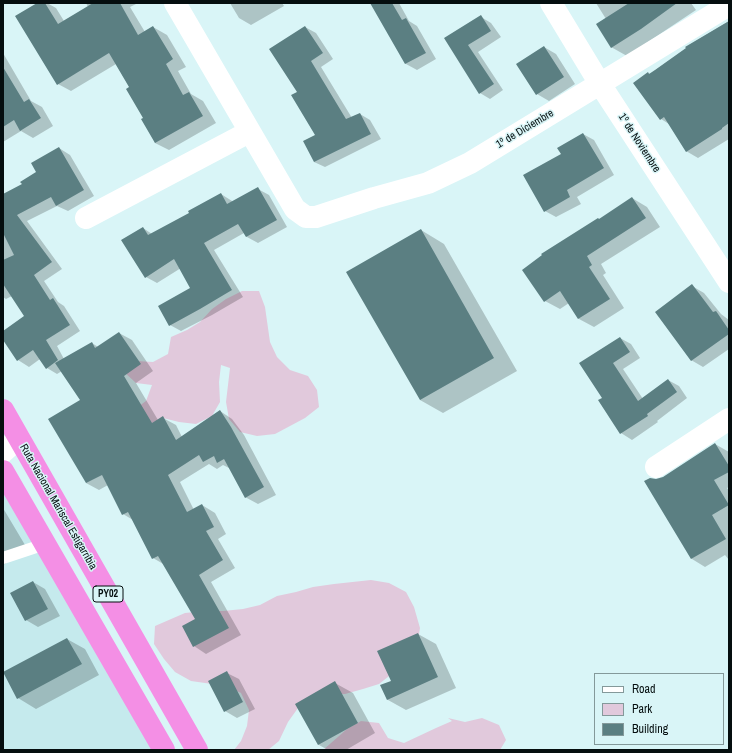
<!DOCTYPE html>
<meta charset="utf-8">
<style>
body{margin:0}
#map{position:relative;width:732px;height:753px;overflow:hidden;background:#d9f5f7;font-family:"Archivo Narrow",sans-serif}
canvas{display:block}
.frame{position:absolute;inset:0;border:4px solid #050e0f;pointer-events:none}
.legend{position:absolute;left:594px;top:673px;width:130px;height:72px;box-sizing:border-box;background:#d9f5f7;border:1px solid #84999a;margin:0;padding:5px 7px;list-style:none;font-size:12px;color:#050e0f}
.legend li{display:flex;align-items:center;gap:8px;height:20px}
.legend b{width:20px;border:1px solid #84999a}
</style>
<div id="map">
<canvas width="732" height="753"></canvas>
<div class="frame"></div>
<ul class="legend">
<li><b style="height:5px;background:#fff"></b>Road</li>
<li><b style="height:11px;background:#e1c9dc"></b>Park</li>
<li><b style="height:11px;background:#5b7f82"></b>Building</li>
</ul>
</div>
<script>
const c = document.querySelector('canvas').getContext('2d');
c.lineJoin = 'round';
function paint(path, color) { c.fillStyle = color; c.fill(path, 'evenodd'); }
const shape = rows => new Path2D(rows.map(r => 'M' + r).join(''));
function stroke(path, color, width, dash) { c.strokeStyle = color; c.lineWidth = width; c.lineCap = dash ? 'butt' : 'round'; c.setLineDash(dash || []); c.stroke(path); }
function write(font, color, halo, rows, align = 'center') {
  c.font = font + ' "Archivo Narrow",sans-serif'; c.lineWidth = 3; c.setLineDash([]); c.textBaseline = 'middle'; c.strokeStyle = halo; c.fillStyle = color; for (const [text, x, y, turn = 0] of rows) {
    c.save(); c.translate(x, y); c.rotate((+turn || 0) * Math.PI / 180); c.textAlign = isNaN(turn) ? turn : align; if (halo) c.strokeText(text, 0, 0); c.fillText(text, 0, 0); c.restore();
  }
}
const built = shape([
 [3,491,153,750,3,750]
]);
const green = shape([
 [242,291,259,291,265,307,270,342,277,357,290,370,308,376,317,390,319,407,305,418,275,434,257,436,240,432,229,419,226,402,230,368,221,365,219,382,220,402,212,416,196,424,179,422,163,418,150,429,132,411,146,401,152,385,136,383,124,372,137,361,153,362,168,354,171,337,187,330,200,322,212,309,226,299],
 [371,580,389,583,406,592,414,607,420,628,417,646,407,662,379,684,363,689,345,694,327,694,298,708,288,722,279,741,268,750,234,750,241,741,247,726,249,710,241,693,226,686,191,681,175,672,164,659,154,644,155,626,185,613,204,611,223,611,243,609,260,605,277,596,296,592,313,587,334,584],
 [448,718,465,722,482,718,499,725,506,740,500,750,323,750,347,729,361,721,379,723,388,738,404,743,436,728,452,721]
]);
const shadow = shape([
 [39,3,47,3,56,8,64,21,88,7,86,3,138,3,130,7,145,32,153,27,167,35,186,67,178,71,191,94,203,101,216,123,169,150,155,143,130,88,116,64,71,91,58,84],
 [230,3,282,3,284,6,251,25,239,18],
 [371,3,399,3,409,21,417,26,436,59,417,70,406,64],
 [596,3,691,3,696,10,627,56,611,47,606,19],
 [481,17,491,23,501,37,478,52,503,90,490,99,480,93,445,39],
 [729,21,729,139,698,158,686,151,669,124,661,119,648,73,650,74,687,48,686,47],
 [305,27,316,33,333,59,321,67,352,118,360,114,370,120,381,139,325,167,314,162,317,135,298,92],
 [544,47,556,54,575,84,549,101,537,94],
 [3,53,31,101,42,107,53,126,33,138,21,131,3,142],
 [583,134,594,140,614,175,577,197,581,204,556,217,545,211,562,154],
 [59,148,70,155,94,196,68,211,57,206,27,221,62,269,44,281,58,302,64,306,80,331,57,346,64,359,92,343,98,347,119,333,132,340,153,371,136,383,158,420,163,418,176,425,182,437,220,411,232,419,244,435,276,495,258,504,245,497,231,469,223,465,217,469,209,464,180,482,194,510,202,505,215,513,226,534,218,539,235,568,211,582,241,635,206,654,194,646,197,619,165,565,153,558,133,520,123,514,108,485,99,490,86,483,82,401,62,371,57,374,47,368,40,359,29,367,18,360,3,339,3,332,25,317,12,296,6,299,3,297,3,236,8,233,3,224,3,195,23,185,38,172],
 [258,189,269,195,287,227,258,243,247,237,244,233,214,250,243,297,212,315,181,331,170,325,192,289,181,268,157,283,146,277,143,228,152,234,190,213,221,194,232,201,233,202],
 [632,198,647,207,660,227,601,264,606,273,603,275,624,308,594,327,579,319,569,303,560,309,545,301,599,220],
 [421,230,444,244,517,371,443,413,420,400],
 [692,286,704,293,721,314,729,320,729,349,703,367,691,360],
 [620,338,631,344,640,358,623,369,643,399,668,380,679,386,687,398,657,421,658,422,632,440,621,433,599,401,603,398,581,363],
 [715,444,729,452,729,487,727,488,729,491,729,560,725,555,705,567,692,559,646,482,656,480,663,478],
 [3,508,28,550,3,565],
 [33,582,45,589,60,616,38,627,26,620],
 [418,634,436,644,456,688,406,710,388,700,382,686,392,681],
 [67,639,85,649,99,675,36,709,18,698,4,673],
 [227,673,239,679,255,709,237,718,225,711],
 [335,683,353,693,375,733,346,750,328,750,319,745,296,704]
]);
const building = shape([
 [37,3,45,3,58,24,93,3,120,3,138,35,153,26,173,59,166,64,183,95,189,92,203,116,155,143,141,119,143,118,126,89,129,87,109,53,57,85,15,16],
 [370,3,392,3,402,20,406,18,426,53,405,64],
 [629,3,677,3,641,29,611,48,596,24],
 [481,15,491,31,468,45,494,84,479,94,444,38],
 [729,21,729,123,722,128,722,129,686,152,664,117,660,120,633,83,648,72,649,74,655,70,686,48,685,47],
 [305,26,323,53,311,61,346,119,360,113,371,134,314,162,303,141,315,135,291,95,297,92,269,49],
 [544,46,564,77,536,95,516,64],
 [3,67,24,102,29,99,41,118,20,131,14,120,3,127],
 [583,133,604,168,567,190,570,197,544,212,523,175,561,154,557,148],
 [59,147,84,190,56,206,51,197,17,215,52,262,34,275,50,300,53,298,70,325,46,340,58,360,46,369,33,350,17,361,3,340,3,331,24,316,3,284,3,260,14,255,3,233,3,194,22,184,20,182,36,172,31,163],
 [258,187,277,220,246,237,238,224,204,243,232,290,200,309,169,326,158,306,190,288,174,259,145,278,121,240,143,227,148,235,189,213,188,211,221,193,227,204],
 [632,197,646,218,587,256,592,265,589,267,610,299,578,319,560,291,544,302,522,270,542,255,541,254,598,218,599,219],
 [421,229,494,358,420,400,346,272],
 [692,284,713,312,716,311,729,330,729,334,691,361,655,312],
 [119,332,141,364,124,376,152,423,163,416,176,440,220,410,231,427,264,487,245,498,224,459,217,463,214,456,203,462,199,455,168,475,187,512,202,504,214,527,206,531,223,560,199,575,229,628,193,647,182,626,195,619,158,556,152,559,128,512,122,515,102,475,86,483,48,419,80,400,55,363,92,342,95,348],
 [620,337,630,352,613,363,638,401,668,379,677,392,647,414,648,416,620,434,598,400,602,398,579,363],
 [715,443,729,466,729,472,714,480,729,505,712,515,726,539,691,559,644,481,650,478,656,479,663,477],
 [33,581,48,609,25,621,10,593],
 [418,633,438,677,387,700,380,685,391,681,377,651],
 [67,638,82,664,17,699,3,672],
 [227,671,243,702,224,712,208,681],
 [335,681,358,723,318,745,295,704]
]);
const lane = shape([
 [3,558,45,544]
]);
const street = shape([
 [175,3,295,209,306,217,316,217,374,198,428,183,470,163,729,5],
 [551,3,600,84,729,282],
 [86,218,249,132],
 [656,467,729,419]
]);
const secondary = shape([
 [3,452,19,438]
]);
const highway = shape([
 [3,410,197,750],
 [3,471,164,750]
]);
const shields = [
 [108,594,30]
];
const shieldNames = [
 ["PY02",108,594]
];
const streetNames = [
 ["1º de Diciembre",525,129,-31],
 ["1º de Noviembre",639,143,57],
 ["Ruta Nacional Mariscal Estigarribia",58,507,60]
];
paint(built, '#c5eaed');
paint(green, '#e1c9dc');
paint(shadow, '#0003');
paint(building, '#5b7f82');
stroke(lane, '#fff', 12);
stroke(street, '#fff', 22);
stroke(secondary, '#fff', 22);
stroke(highway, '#f48fe5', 22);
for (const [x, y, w] of shields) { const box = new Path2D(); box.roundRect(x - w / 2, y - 8, w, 16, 3); c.fillStyle = '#d9f5f7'; c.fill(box); stroke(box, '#050e0f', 1); }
write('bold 10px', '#050e0f', null, shieldNames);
write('11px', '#050e0f', '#d9f5f7', streetNames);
</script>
